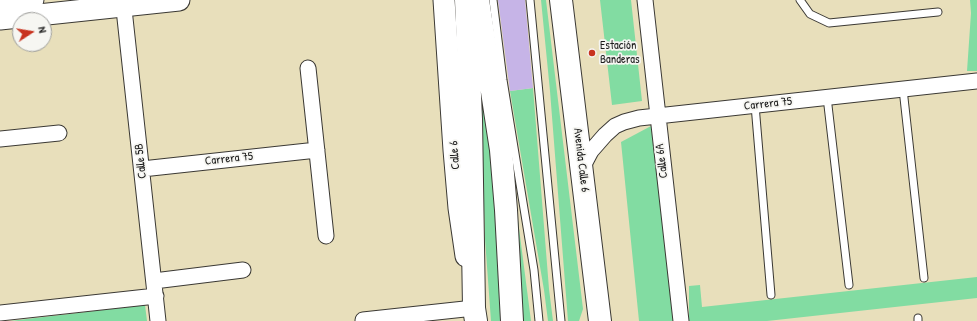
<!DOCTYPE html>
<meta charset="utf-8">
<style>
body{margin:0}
#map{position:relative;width:977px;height:321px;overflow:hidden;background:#e8dfbb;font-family:"Patrick Hand",sans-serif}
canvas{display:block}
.north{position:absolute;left:12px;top:12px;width:40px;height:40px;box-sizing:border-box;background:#f6f6f2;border:1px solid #9f9f9c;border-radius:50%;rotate:78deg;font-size:11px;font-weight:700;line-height:16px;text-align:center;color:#1c1c1c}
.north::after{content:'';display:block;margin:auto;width:14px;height:18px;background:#c8321e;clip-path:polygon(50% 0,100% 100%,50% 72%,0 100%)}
</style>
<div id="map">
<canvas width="977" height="321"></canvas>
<div class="north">N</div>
</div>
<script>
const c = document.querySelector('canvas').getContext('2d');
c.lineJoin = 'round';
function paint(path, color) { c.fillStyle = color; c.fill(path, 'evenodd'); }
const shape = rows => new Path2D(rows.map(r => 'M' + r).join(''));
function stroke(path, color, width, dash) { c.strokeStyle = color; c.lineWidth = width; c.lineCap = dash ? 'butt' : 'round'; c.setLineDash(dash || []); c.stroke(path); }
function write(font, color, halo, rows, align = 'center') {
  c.font = font + ' "Patrick Hand",sans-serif'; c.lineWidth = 3.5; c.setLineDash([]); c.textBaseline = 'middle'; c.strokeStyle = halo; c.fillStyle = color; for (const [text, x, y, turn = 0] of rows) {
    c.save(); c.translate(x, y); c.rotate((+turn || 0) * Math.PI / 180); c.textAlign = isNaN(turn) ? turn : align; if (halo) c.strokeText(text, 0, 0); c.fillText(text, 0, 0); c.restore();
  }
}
const green = shape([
 [541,0,546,0,583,309,579,321,568,321,550,91],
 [600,0,631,0,642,101,612,105],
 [970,0,977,0,977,71,967,71,971,13],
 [479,45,492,143,506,321,491,321,485,239],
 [533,88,549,289,553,321,548,321,544,290,510,91],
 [651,126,674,321,639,321,621,142],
 [516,205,531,321,521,321],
 [977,277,977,298,767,321,689,321,689,286,700,285,702,307],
 [145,305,147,321,10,321]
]);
const building = shape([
 [498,0,525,0,533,88,510,91]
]);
const lane = shape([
 [493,0,503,80,534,270,539,321],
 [530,0,561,321],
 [800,0,810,14,829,23,938,12],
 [903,89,924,278],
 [827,97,849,285],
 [755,105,771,295],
 [918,318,918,321]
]);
const street = shape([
 [123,0,158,321],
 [645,0,681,321],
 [308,68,326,236],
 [0,139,59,133],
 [582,168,591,151,605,135,615,126,624,122,639,118,977,81],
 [142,169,317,150],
 [154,281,243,270],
 [0,313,156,296],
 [363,320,474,308]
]);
const secondary = shape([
 [444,0,454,150,459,208,466,256],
 [0,3,33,0],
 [0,19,179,0]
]);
const highway = shape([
 [466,0,471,119,474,308,476,321],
 [478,0,501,150,506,210,512,321],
 [561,0,600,321]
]);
const markers = [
 [592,53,4,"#c8321e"]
];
const poiNames = [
 ["Estación",600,46],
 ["Banderas",600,60]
];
const streetNames = [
 ["Carrera 75",768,104,-6],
 ["Calle 6",455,155,-94],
 ["Carrera 75",229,159,-6],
 ["Avenida Calle 6",581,160,83],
 ["Calle 5B",141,161,-96],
 ["Calle 6A",662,161,-97]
];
paint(green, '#82dca2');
paint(building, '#c6b4e7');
stroke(lane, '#3b3934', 9);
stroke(street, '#3b3934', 17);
stroke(secondary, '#3b3934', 23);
stroke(highway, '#3b3934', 24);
stroke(lane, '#fff', 7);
stroke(street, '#fff', 15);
stroke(secondary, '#fff', 21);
stroke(highway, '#fff', 22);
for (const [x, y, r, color] of markers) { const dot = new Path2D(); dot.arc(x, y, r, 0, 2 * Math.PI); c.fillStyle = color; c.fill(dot); stroke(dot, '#f6f6f2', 1.5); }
write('12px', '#1c1c1c', '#f6f6f2', poiNames, 'left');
write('12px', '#1c1c1c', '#f6f6f2', streetNames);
</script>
